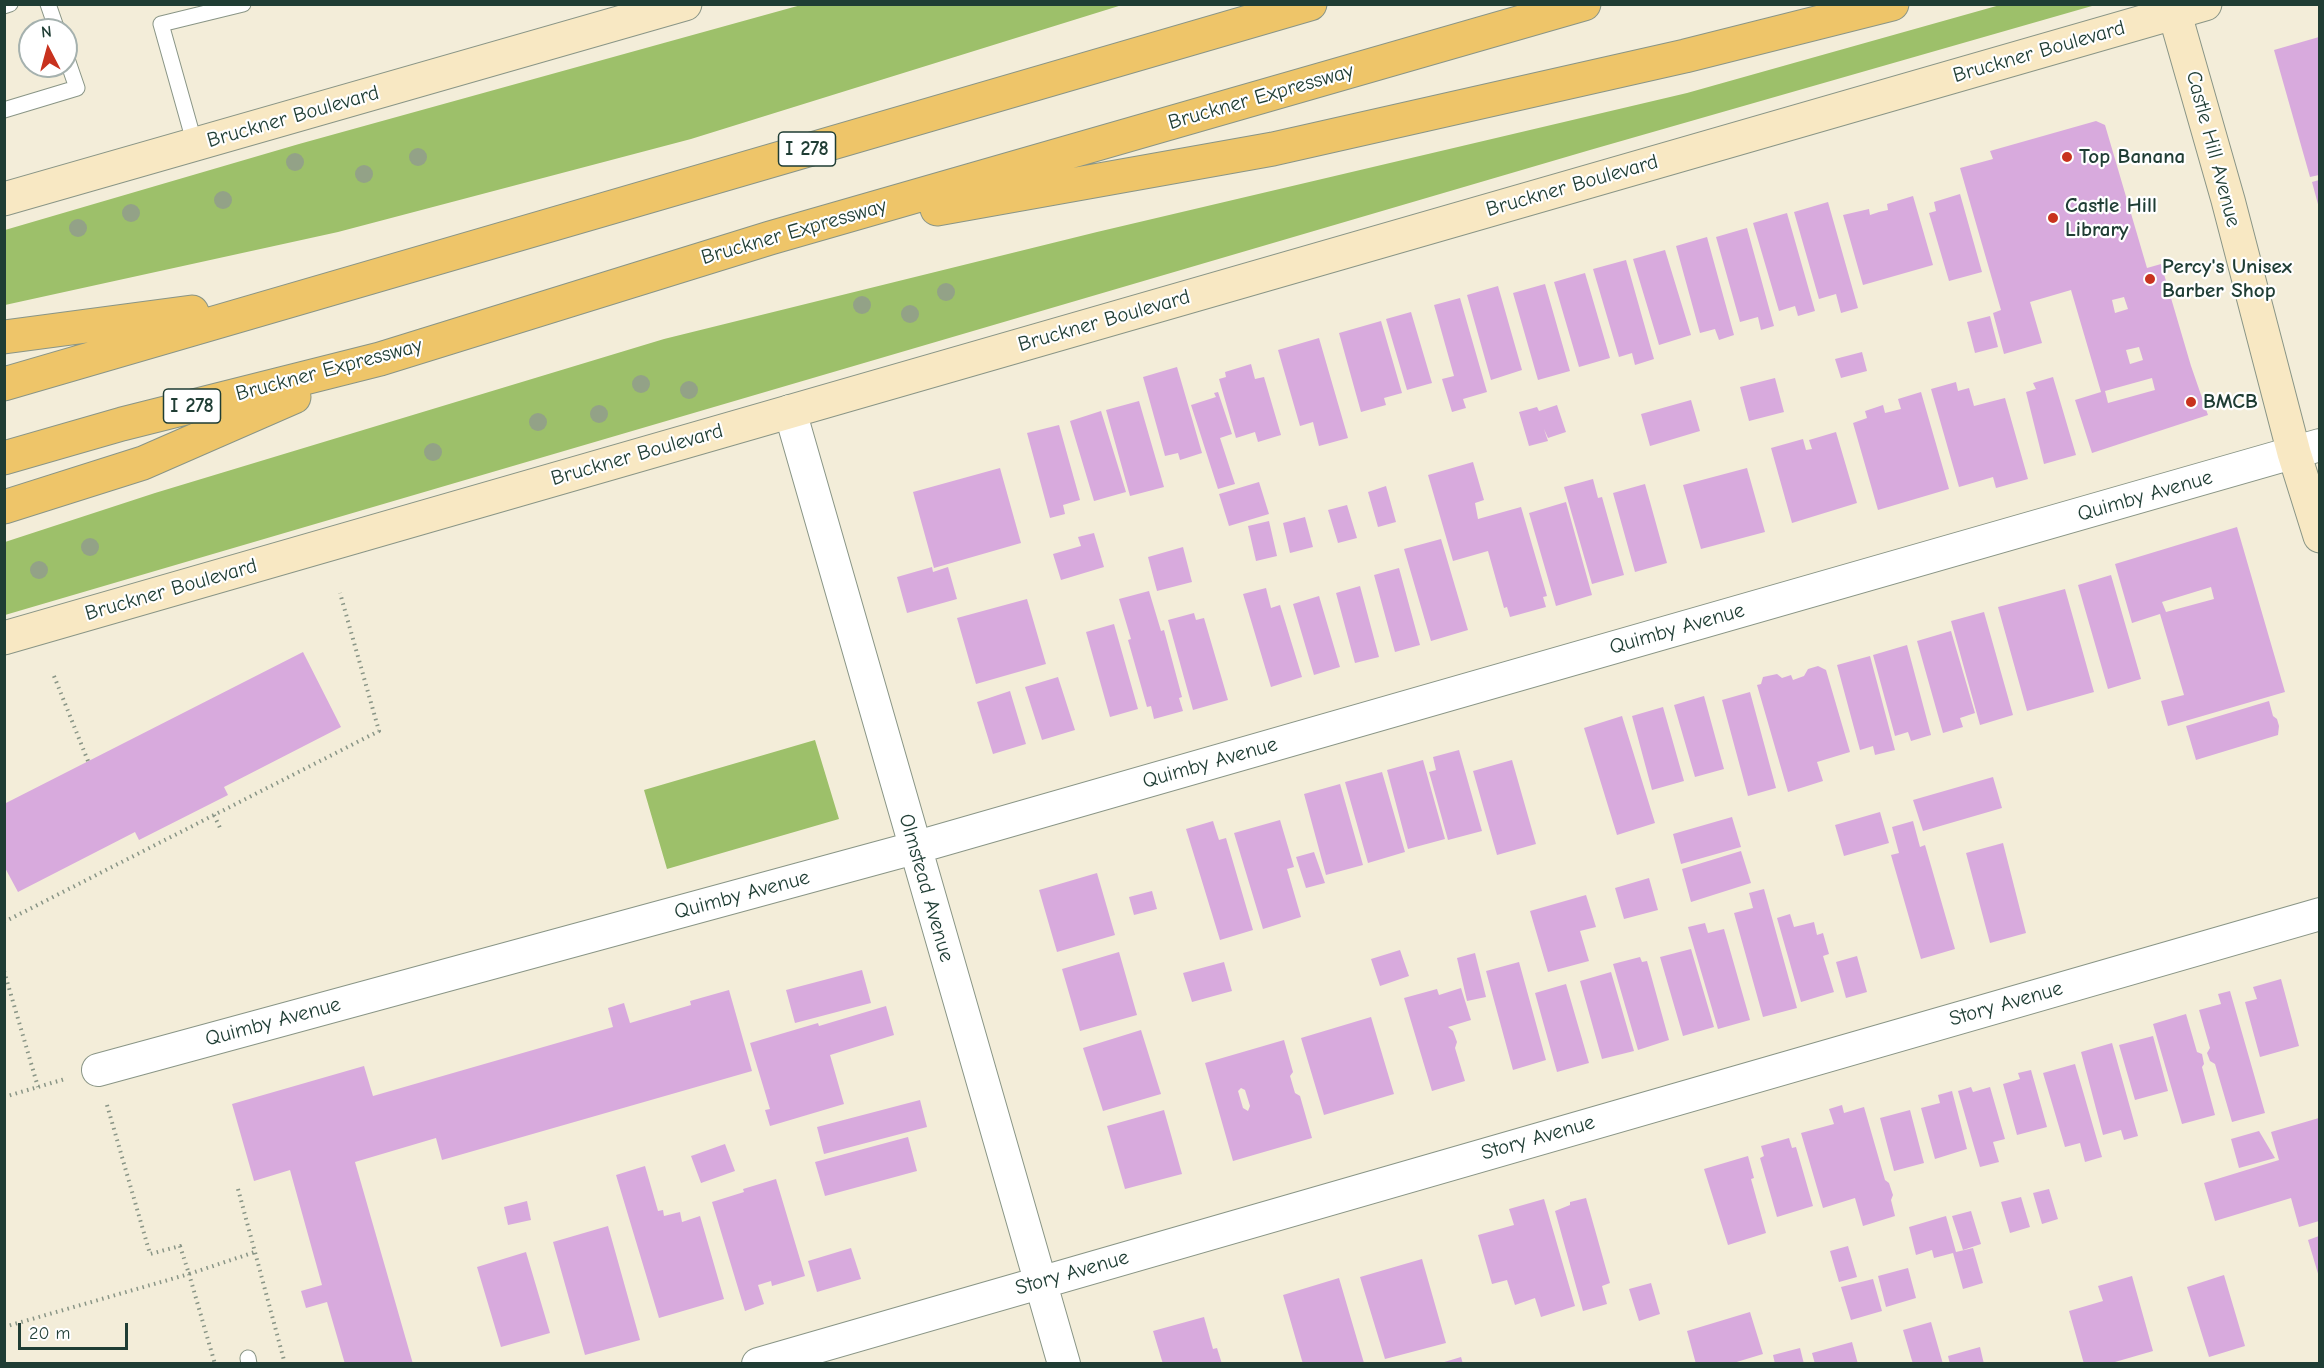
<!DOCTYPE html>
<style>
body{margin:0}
#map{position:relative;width:2324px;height:1368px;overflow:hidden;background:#f3edd9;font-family:"Comic Neue",sans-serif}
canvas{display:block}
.frame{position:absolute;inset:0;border:6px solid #1f3d34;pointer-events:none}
.north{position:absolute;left:18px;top:18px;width:60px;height:60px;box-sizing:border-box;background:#fff;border:2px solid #a5b1ae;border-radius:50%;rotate:354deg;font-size:16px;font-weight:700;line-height:24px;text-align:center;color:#1f3d34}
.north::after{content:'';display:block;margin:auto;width:21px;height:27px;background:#c8321e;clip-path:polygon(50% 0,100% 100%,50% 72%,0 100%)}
.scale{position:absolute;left:18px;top:1323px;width:110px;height:27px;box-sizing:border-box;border:3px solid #1f3d34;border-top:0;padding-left:8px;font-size:18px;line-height:21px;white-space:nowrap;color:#1f3d34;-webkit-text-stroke:4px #fff;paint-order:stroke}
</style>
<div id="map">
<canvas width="2324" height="1368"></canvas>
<div class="frame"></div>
<div class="north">N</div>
<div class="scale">20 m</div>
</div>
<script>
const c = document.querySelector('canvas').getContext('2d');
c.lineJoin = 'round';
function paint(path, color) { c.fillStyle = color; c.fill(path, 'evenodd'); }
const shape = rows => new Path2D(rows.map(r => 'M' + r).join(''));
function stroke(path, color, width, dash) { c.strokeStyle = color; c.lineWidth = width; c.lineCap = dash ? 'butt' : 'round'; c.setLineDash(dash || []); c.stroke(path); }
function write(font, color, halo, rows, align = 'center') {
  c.font = font + ' "Comic Neue",sans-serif'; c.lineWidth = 4.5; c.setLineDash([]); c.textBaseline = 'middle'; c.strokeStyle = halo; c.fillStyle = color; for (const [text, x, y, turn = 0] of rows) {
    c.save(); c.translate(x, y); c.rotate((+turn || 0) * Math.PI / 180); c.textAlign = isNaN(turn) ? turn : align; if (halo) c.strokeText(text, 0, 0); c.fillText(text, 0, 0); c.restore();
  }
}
const green = shape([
 [801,5,1122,5,691,139,338,232,5,305,5,230,299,144],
 [2000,5,2092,6,1590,150,5,615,5,542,155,493,664,339,1097,232,1687,93],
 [815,740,839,819,667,869,644,790]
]);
const building = shape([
 [2319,37,2319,175,2310,177,2274,50],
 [2096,121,2105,125,2147,268,2161,264,2191,366,2208,415,2092,453,2075,400,2101,392,2071,290,2030,302,2042,343,2004,354,1993,313,2001,310,1960,168,1993,159,1990,151],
 [2124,297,2128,309,2115,313,2112,300],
 [2139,347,2143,360,2130,364,2126,350],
 [2152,378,2155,390,2108,403,2105,391],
 [2319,180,2319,208,2312,182],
 [1960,194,1982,272,1949,281,1929,213,1936,211,1934,202],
 [1913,196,1933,265,1863,285,1843,215,1869,209,1870,215,1879,212,1888,210,1887,204],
 [1828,202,1858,308,1841,313,1836,294,1819,299,1794,212],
 [1787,213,1815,311,1798,316,1795,306,1779,311,1753,223],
 [1747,228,1774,326,1761,330,1758,317,1740,322,1716,237],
 [1707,237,1734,335,1719,340,1715,329,1700,333,1676,246],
 [1665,250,1691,335,1659,345,1633,259],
 [1626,260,1654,359,1635,365,1632,353,1619,357,1593,269],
 [1585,273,1610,358,1579,367,1554,282],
 [1545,284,1570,371,1538,380,1513,293],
 [1498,286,1522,370,1491,380,1467,295],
 [1460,298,1487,392,1463,399,1466,408,1452,412,1442,379,1454,376,1434,305],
 [1411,312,1432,383,1407,390,1386,319],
 [1990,316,1998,347,1975,353,1967,322],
 [1381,321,1402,393,1384,398,1386,405,1361,412,1339,333],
 [1319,338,1348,438,1319,446,1313,422,1300,426,1278,350],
 [1862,352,1867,371,1841,378,1835,359],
 [1251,364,1255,379,1264,377,1281,435,1258,442,1255,432,1236,438,1219,379,1226,377,1225,372],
 [1177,367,1202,453,1180,460,1178,453,1165,456,1143,377],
 [2053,377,2076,455,2044,464,2026,392,2036,389,2033,383],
 [1775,378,1784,412,1749,421,1740,387],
 [1956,382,1958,391,1969,388,1974,406,2005,398,2028,479,1996,488,1993,477,1959,487,1931,389],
 [1218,392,1232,434,1220,438,1235,484,1218,489,1191,405,1216,397,1214,393],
 [1921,392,1949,489,1878,510,1853,423,1867,418,1865,411,1883,405,1885,413,1901,409,1898,399],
 [1691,400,1700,431,1650,446,1641,414],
 [1139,401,1164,487,1130,496,1106,410],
 [1557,405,1566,432,1548,438,1544,429,1548,441,1529,446,1519,412,1537,407,1539,411],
 [1101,411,1126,492,1094,501,1070,421],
 [1059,425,1080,500,1063,505,1065,514,1050,518,1027,433],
 [1836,432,1857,503,1792,523,1771,448,1803,439,1806,450,1812,449,1809,440],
 [1473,462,1484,500,1475,503,1478,519,1521,507,1547,596,1543,597,1546,607,1510,617,1507,607,1504,608,1488,551,1453,561,1428,475],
 [1000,468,1021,543,934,568,913,492],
 [1747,468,1765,532,1701,549,1683,485],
 [1593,479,1598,498,1602,497,1624,575,1592,584,1564,487],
 [1259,482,1269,514,1229,526,1219,494],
 [1645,484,1667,563,1635,572,1613,493],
 [1386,486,1396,522,1378,527,1368,492],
 [1566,502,1592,595,1556,606,1529,513],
 [1347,505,1357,538,1338,543,1328,510],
 [1305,517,1313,547,1290,553,1283,523],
 [1269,521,1277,556,1256,561,1248,526],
 [2237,527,2285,692,2168,726,2161,701,2184,695,2160,614,2132,623,2115,564],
 [2211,587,2214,599,2166,612,2162,602],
 [1094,533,1104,567,1061,580,1053,554,1081,546,1078,537],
 [1441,539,1468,630,1431,641,1404,549],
 [1183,547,1192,582,1157,591,1148,557],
 [932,567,933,572,948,567,957,599,907,613,897,577],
 [1399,568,1420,645,1395,652,1374,575],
 [2111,575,2141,679,2108,689,2078,585],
 [1360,586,1379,657,1355,663,1336,593],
 [1266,588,1271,608,1280,605,1302,677,1271,687,1243,594],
 [2065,589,2094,692,2027,711,1998,607],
 [1149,591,1161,631,1164,630,1182,697,1179,698,1183,711,1154,719,1151,706,1147,707,1128,640,1131,639,1119,599],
 [1319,596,1340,667,1314,675,1293,604],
 [1027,599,1046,664,976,684,957,618],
 [1984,612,2013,715,1980,725,1951,621],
 [1194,613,1196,620,1204,618,1228,700,1193,710,1168,620],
 [1114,624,1138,709,1110,717,1086,632],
 [1951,631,1975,713,1960,718,1963,727,1943,733,1917,641],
 [1907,645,1931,735,1911,741,1908,732,1895,736,1873,655],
 [303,652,341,727,224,787,228,795,139,840,135,832,18,892,4,866,4,804],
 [1870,656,1895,750,1875,755,1873,746,1860,750,1837,665],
 [1818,666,1826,670,1850,752,1817,762,1823,781,1788,792,1757,685,1761,684,1763,677,1777,674,1782,678,1791,675,1793,680,1804,676,1808,669],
 [1058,677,1075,730,1042,740,1025,687],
 [1010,691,1026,744,993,754,977,702],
 [1750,692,1776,788,1748,796,1722,700],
 [1704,696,1724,769,1695,777,1674,705],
 [2269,701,2273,716,2277,719,2279,726,2278,735,2196,760,2186,726],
 [1663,707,1684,781,1652,790,1632,716],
 [1622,716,1655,823,1617,835,1584,728],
 [1459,750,1482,831,1448,840,1429,772,1436,770,1433,757],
 [1423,760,1445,839,1408,849,1387,770],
 [1512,760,1536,844,1497,855,1473,771],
 [1382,772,1405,852,1368,863,1345,782],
 [1993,777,2002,808,1923,831,1913,800],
 [1340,784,1363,865,1326,875,1304,794],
 [1880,812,1889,843,1844,856,1835,825],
 [1732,817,1741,847,1681,864,1673,834],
 [1280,820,1294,867,1287,869,1301,917,1263,929,1234,833],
 [1213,821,1219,840,1226,838,1253,930,1220,940,1186,829],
 [1913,821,1920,847,1925,845,1955,949,1921,959,1891,855,1899,853,1892,827],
 [2003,843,2026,933,1990,943,1966,853],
 [1741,851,1751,883,1691,902,1682,869],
 [1314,852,1325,883,1306,888,1296,857],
 [1097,873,1115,935,1057,952,1039,890],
 [1649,878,1658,910,1624,919,1615,888],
 [1764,889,1797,1008,1763,1017,1734,913,1753,908,1749,893],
 [1152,891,1157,909,1134,915,1129,897],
 [1586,895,1596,927,1580,931,1589,961,1548,972,1530,911],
 [1790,914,1794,927,1814,922,1817,935,1823,933,1829,954,1823,956,1834,992,1801,1002,1777,918],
 [1705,923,1708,933,1724,929,1750,1020,1718,1029,1688,927],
 [1691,949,1714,1027,1683,1036,1660,957],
 [1400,950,1409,976,1380,986,1371,959],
 [1119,952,1137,1015,1080,1031,1062,969],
 [1475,953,1486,997,1467,1001,1457,958],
 [1857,956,1867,992,1846,998,1836,962],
 [1640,957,1642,962,1647,961,1669,1040,1638,1050,1613,964],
 [1224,962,1232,991,1192,1002,1183,973],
 [1519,962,1546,1060,1513,1070,1486,971],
 [862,970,871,1003,795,1023,786,990],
 [1611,972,1634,1051,1602,1059,1580,981],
 [2281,979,2299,1046,2260,1057,2245,1002,2257,999,2253,987],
 [1566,984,1589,1063,1557,1072,1535,993],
 [1461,988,1471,1020,1448,1027,1453,1031,1457,1042,1455,1048,1465,1081,1432,1091,1404,998,1437,989,1439,995],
 [729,990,752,1071,442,1160,436,1138,355,1162,413,1364,345,1364,327,1302,306,1308,301,1291,322,1285,290,1170,254,1181,232,1104,364,1066,373,1096,613,1027,608,1008,624,1003,630,1023,691,1005,690,1001],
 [2230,991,2265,1113,2232,1122,2215,1064,2210,1061,2207,1053,2210,1048,2199,1010,2221,1004,2218,994],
 [886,1006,894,1035,830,1055,844,1104,770,1126,765,1110,770,1109,750,1043,818,1023,819,1026],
 [2186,1014,2197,1052,2202,1054,2204,1064,2202,1067,2215,1115,2182,1124,2153,1024],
 [1371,1017,1394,1094,1324,1115,1301,1038],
 [1141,1030,1161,1094,1103,1111,1083,1048],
 [2153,1036,2168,1091,2135,1100,2119,1045],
 [1284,1040,1293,1072,1290,1076,1295,1093,1300,1096,1312,1138,1233,1161,1205,1063],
 [1241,1088,1245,1090,1250,1106,1248,1111,1243,1108,1238,1091],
 [2112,1043,2138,1136,2124,1140,2121,1130,2103,1135,2081,1052],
 [2075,1064,2102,1157,2085,1162,2080,1143,2065,1147,2043,1073],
 [2031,1070,2047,1127,2017,1135,2003,1084,2020,1079,2018,1073],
 [1971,1087,1973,1092,1990,1087,2005,1139,1993,1142,1999,1162,1980,1167,1958,1091],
 [1952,1091,1967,1149,1935,1159,1921,1108,1940,1103,1938,1095],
 [920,1100,927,1127,824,1154,817,1127],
 [1842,1105,1844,1113,1864,1107,1885,1180,1889,1183,1893,1195,1891,1200,1895,1216,1863,1226,1855,1198,1823,1208,1801,1133,1834,1124,1829,1109],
 [1164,1110,1182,1174,1125,1189,1107,1126],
 [1910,1110,1924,1163,1894,1171,1880,1118],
 [2319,1118,2319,1221,2299,1227,2291,1198,2215,1221,2204,1183,2279,1160,2271,1132],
 [2259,1131,2275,1158,2239,1168,2231,1139],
 [908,1137,917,1171,825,1196,815,1162],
 [1789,1138,1792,1148,1796,1147,1813,1206,1777,1217,1760,1158,1764,1156,1761,1146],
 [725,1144,735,1171,701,1183,691,1156],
 [1748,1156,1754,1178,1751,1179,1766,1233,1728,1245,1704,1169],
 [645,1166,658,1211,663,1210,664,1216,680,1212,682,1222,700,1216,724,1299,659,1318,616,1175],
 [776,1179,805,1276,772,1286,771,1281,758,1285,764,1304,745,1311,712,1202,744,1192,743,1189],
 [2049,1189,2058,1219,2042,1224,2033,1193],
 [2021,1197,2030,1227,2010,1233,2001,1202],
 [1586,1198,1610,1283,1602,1286,1607,1304,1583,1311,1555,1211,1570,1205,1570,1202],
 [1544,1199,1575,1306,1541,1317,1535,1298,1515,1305,1507,1280,1492,1284,1478,1235,1514,1225,1509,1209],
 [527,1201,531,1220,508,1225,504,1207],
 [1971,1211,1981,1244,1963,1250,1952,1216],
 [1946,1216,1956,1252,1973,1248,1983,1283,1963,1289,1953,1253,1934,1258,1932,1250,1916,1255,1909,1227],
 [608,1226,640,1340,585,1355,553,1242],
 [2319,1236,2319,1277,2308,1240],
 [1848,1246,1857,1277,1839,1282,1830,1251],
 [851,1248,861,1279,817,1292,808,1261],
 [526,1252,550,1333,501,1347,477,1267],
 [1422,1259,1446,1343,1385,1359,1360,1277],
 [1908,1268,1916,1298,1886,1307,1878,1276],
 [2224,1275,2245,1346,2209,1357,2187,1287],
 [2132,1276,2153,1351,2115,1362,2116,1364,2084,1364,2069,1311,2103,1301,2098,1286],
 [1339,1278,1364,1363,1303,1364,1283,1295],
 [1873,1279,1882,1311,1851,1320,1841,1287],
 [1651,1283,1660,1314,1639,1321,1629,1289],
 [1750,1312,1763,1354,1730,1364,1696,1364,1687,1331],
 [1204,1317,1213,1349,1217,1348,1222,1364,1163,1364,1153,1331],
 [1931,1322,1943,1364,1913,1364,1903,1330],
 [1852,1342,1858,1364,1815,1364,1812,1353],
 [1980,1347,1984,1364,1950,1364,1948,1356],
 [1800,1348,1804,1364,1775,1364,1773,1355],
 [1461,1357,1463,1364,1441,1364,1441,1363]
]);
const path = shape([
 [54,676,88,761],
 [214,815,221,830],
 [4,922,379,731,340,593],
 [4,971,38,1087],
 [4,1097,65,1079],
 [107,1105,150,1254,180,1246,189,1274,255,1252],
 [238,1189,285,1364],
 [4,1327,189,1274,215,1364]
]);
const lane = shape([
 [48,4,57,30],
 [4,6,10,4],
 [4,110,77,88,66,56],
 [195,145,161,24,243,4],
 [248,1358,249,1364]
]);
const street = shape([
 [790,411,1064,1364],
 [98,1070,914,848,2320,445],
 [758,1364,2320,914]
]);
const secondary = shape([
 [2172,4,2228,200,2294,453,2320,536],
 [4,199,685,4],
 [4,638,2205,4]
]);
const highway = shape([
 [937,209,1273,149,1685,56,1892,4],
 [4,337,192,312],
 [4,384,1310,4],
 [4,458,122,424,380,359,770,238,1584,4],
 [4,507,143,463,294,397]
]);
const trees = [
 [418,157],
 [295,162],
 [364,174],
 [223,200],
 [131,213],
 [78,228],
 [946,292],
 [862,305],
 [910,314],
 [641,384],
 [689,390],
 [599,414],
 [538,422],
 [433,452],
 [90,547],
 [39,570]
];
const markers = [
 [2067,157,6,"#c8321e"],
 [2053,218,6,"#c8321e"],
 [2150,279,6,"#c8321e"],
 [2191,402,6,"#c8321e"]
];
const shields = [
 [807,149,57],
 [192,406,57]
];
const shieldNames = [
 ["I 278",807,149],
 ["I 278",192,406]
];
const streetNames = [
 ["Bruckner Boulevard",2039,52,-16],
 ["Bruckner Expressway",1261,97,-16],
 ["Bruckner Boulevard",293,117,-16],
 ["Castle Hill Avenue",2213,149,75],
 ["Bruckner Boulevard",1572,186,-16],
 ["Bruckner Expressway",794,232,-16],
 ["Bruckner Boulevard",1104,321,-16],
 ["Bruckner Expressway",329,370,-15],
 ["Bruckner Boulevard",637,455,-16],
 ["Quimby Avenue",2145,496,-16],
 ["Bruckner Boulevard",171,590,-16],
 ["Quimby Avenue",1677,629,-16],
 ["Quimby Avenue",1210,763,-16],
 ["Olmstead Avenue",926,888,74],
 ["Quimby Avenue",742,895,-15],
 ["Story Avenue",2006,1004,-16],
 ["Quimby Avenue",273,1022,-15],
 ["Story Avenue",1538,1138,-16],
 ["Story Avenue",1072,1273,-16]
];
const poiNames = [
 ["Top Banana",2079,157],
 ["Castle Hill",2065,206],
 ["Library",2065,230],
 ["Percy's Unisex",2162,267],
 ["Barber Shop",2162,291],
 ["BMCB",2203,402]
];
paint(green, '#9dc06a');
paint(building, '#d8aadd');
stroke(lane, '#899586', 17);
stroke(street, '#899586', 34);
stroke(secondary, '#899586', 35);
stroke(highway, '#899586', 35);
stroke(path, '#899586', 4, [1.5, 4.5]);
stroke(lane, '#fff', 15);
stroke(street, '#fff', 32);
stroke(secondary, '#f8e8c3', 33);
stroke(highway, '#eec569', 33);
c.fillStyle = '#93a287';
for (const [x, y] of trees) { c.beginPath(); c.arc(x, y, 9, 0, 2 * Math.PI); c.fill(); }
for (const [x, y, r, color] of markers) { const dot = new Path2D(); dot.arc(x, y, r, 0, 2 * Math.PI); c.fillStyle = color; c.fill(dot); stroke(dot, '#fff', 2); }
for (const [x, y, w] of shields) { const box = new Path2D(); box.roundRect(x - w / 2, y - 17, w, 34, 4.5); c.fillStyle = '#fff'; c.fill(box); stroke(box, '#1f3d34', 1.5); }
write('bold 20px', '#1f3d34', null, shieldNames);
write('21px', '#1f3d34', '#fff', streetNames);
write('bold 21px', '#1f3d34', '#fff', poiNames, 'left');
</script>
